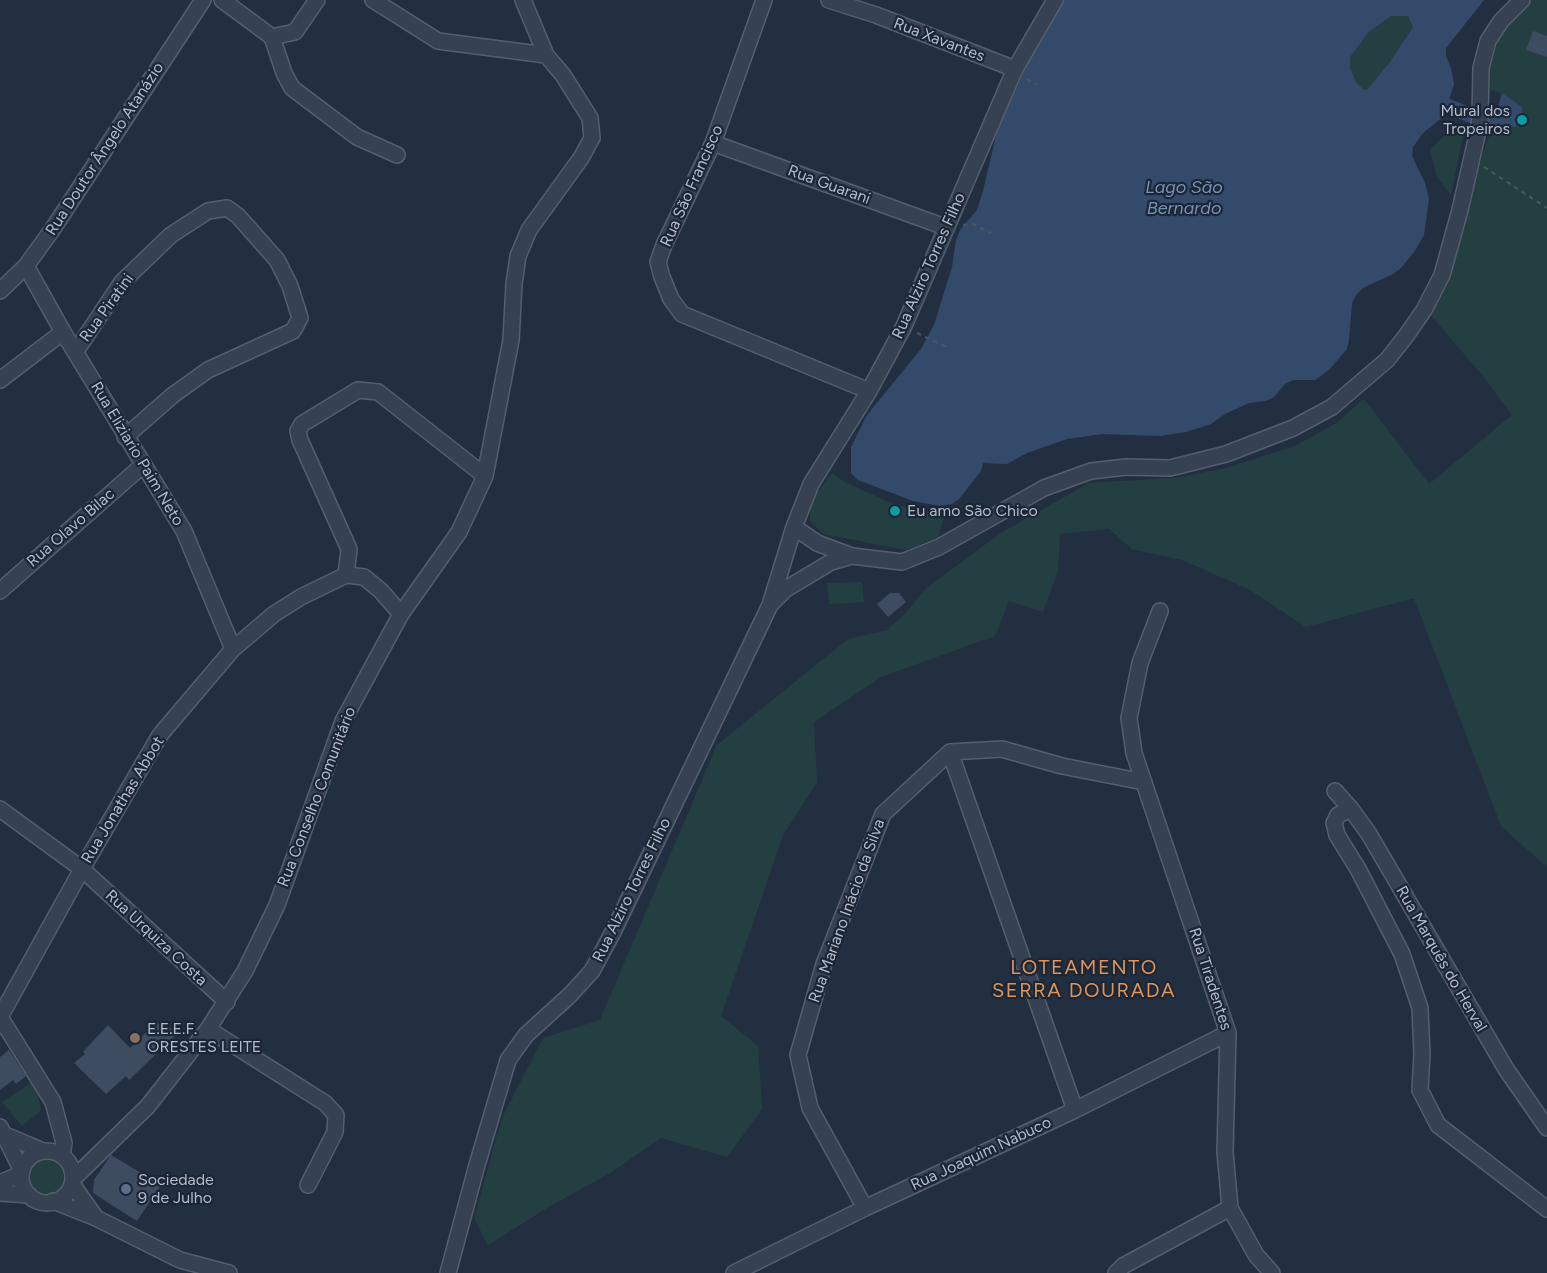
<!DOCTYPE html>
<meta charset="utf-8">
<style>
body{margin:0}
canvas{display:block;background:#222f41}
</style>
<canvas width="1547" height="1273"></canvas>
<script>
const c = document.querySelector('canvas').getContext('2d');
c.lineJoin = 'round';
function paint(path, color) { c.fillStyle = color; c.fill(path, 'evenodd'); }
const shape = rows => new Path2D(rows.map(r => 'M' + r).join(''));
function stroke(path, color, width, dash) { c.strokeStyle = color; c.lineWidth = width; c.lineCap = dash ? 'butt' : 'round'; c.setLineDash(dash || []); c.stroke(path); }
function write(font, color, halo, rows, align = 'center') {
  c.font = font + ' Figtree,sans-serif'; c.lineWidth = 4.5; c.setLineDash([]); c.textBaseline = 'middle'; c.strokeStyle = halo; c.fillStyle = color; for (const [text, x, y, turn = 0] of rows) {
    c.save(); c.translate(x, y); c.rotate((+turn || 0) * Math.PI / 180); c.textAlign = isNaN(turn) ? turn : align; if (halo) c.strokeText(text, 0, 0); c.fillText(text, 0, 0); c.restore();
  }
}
const green = shape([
 [1531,0,1547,0,1547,867,1501,826,1414,598,1306,627,1250,590,1182,560,1132,549,1109,529,1060,534,1058,571,1043,612,1009,601,995,636,881,677,814,722,817,782,783,835,721,1016,758,1046,762,1109,727,1157,661,1138,610,1173,550,1206,488,1245,474,1218,502,1118,543,1038,600,1020,717,745,848,639,887,630,905,614,925,589,1001,533,1089,483,1175,478,1226,468,1295,446,1335,424,1364,399,1429,484,1512,415,1483,376,1429,313,1493,124,1515,127,1502,93,1488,89,1488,70,1501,34],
 [1391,16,1408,16,1413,27,1389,63,1368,89,1364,90,1356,82,1350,67,1350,57,1369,32],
 [1465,126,1451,195,1437,177,1430,150,1446,134],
 [832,473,844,482,889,502,921,512,944,517,938,537,906,550,824,534,810,521,810,510,814,497],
 [862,582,864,602,829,604,827,583],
 [33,1082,37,1091,41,1110,22,1126,2,1102],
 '26 1176a21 21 0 1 1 42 0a21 21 0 1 1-42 0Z'
]);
const water = shape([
 [1060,0,1484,0,1446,48,1446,56,1451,68,1454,84,1444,116,1423,133,1413,147,1412,156,1425,183,1429,199,1424,235,1415,251,1401,268,1393,274,1363,288,1356,295,1352,303,1349,340,1347,349,1329,370,1315,380,1294,380,1286,383,1274,397,1266,401,1249,403,1225,414,1211,424,1186,432,1160,436,1102,434,1067,439,1027,453,1007,464,983,463,981,471,959,499,952,504,940,506,913,501,858,480,851,473,851,447,867,415,921,349,934,325,952,267,956,240,960,230,977,210,983,191,1001,115,1017,88,1032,48],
 [1391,16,1408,16,1413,27,1389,63,1368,89,1364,90,1356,82,1350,67,1350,57,1369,32],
 [1502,93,1522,107,1522,120,1515,127,1493,124]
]);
const canal = shape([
 [1447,106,1493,124]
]);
const building = shape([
 [1533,31,1547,36,1547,57,1526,50],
 [890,593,899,593,906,602,888,617,877,604],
 [157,1022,163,1028,167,1024,176,1035,129,1080,126,1076,106,1094,74,1063,85,1054,83,1052,108,1025,130,1048],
 [9,1050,26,1076,16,1084,13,1080,0,1090,0,1057],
 [111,1155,161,1185,137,1221,93,1193,94,1180]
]);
const path = shape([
 [1027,79,1037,85],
 [1484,167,1547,208],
 [963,225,973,224,991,233],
 [917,333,949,348]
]);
const minor = shape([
 [222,0,272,37,295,32,317,0],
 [373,0,438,41,546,55],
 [764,0,713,143,664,245,658,262,662,277,671,299,682,314,869,391],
 [829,0,876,15,1015,69],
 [272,37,284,73,292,88,357,137,397,155],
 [713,143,945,227],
 [26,266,63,332,184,531,233,649],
 [0,291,26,266,52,230,203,0],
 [76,351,122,282,171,235,208,211,227,208,238,216,277,260,290,286,300,318,293,331,208,370,173,395,125,437],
 [0,380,63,332],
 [794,527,817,543,852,556,902,562,939,547,1044,488,1091,471,1126,467,1170,468,1226,454,1293,428,1332,407,1387,360,1406,336,1424,310,1442,275,1460,210,1476,140,1480,119,1481,68,1488,41,1501,21,1522,0],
 [346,575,349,549,300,440,298,431,302,424,358,390,378,392,485,476],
 [0,591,143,465],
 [772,603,786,589,831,562,852,556],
 [1160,611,1140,663,1129,718,1134,753,1228,1033,1225,1152,1230,1208,1256,1255,1272,1273],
 [950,752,1075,1110],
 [1335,791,1351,809,1369,834,1506,1069,1547,1128],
 [0,809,82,869,227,1002],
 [1351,809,1338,815,1334,823,1337,835,1358,869,1402,954,1420,1008,1422,1054,1420,1090,1438,1125,1547,1209],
 [0,1017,82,869,160,735,233,649,274,614,301,597,346,575,364,577,381,591,401,614],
 [0,1017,53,1102,64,1143,62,1156],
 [208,1029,325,1103,336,1115,335,1132,308,1185],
 [0,1127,22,1171],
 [5,1135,43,1151],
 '21 1177a26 26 0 1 1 52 0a26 26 0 1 1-52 0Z',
 [73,1179,148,1106,208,1029,245,971,277,905,343,721,401,614,459,532,485,476,511,340,514,284,518,256,529,230,581,158,592,138,590,118,563,75,546,55,523,0],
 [0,1183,21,1174],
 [72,1184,96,1218],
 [0,1193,29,1195],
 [53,1201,96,1218,180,1260,229,1273],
 [865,1208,810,1108,798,1055,824,964,883,814,950,752,1002,749,1062,766,1144,782],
 [448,1273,477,1165,508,1060,526,1035,570,995,592,971,613,932,770,605,794,527,811,484,869,391,904,326,1015,69,1055,0],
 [734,1273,865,1208,1075,1110,1228,1033],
 [1116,1273,1123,1266,1230,1208]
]);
const markers = [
 [1522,120,6,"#0f9aa8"],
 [895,511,6,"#0f9aa8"],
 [135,1038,6,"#8d6e63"],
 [126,1189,6,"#5c6f8a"]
];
const streetNames = [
 ["Rua Xavantes",939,40,21],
 ["Rua Doutor Ângelo Atanázio",105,149,-57],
 ["Rua Guarani",829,185,20],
 ["Rua São Francisco",692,186,-66],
 ["Rua Alziro Torres Filho",929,266,-66],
 ["Rua Piratini",107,308,-54],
 ["Rua Eliziario Paim Neto",137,454,59],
 ["Rua Olavo Bilac",71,528,-41],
 ["Rua Conselho Comunitário",317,797,-69],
 ["Rua Jonathas Abbot",123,800,-59],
 ["Rua Alziro Torres Filho",632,890,-64],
 ["Rua Mariano Inácio da Silva",847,911,-70],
 ["Rua Urquiza Costa",156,938,43],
 ["Rua Marquês do Herval",1441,959,60],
 ["Rua Tiradentes",1210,979,72],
 ["Rua Joaquim Nabuco",981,1154,-25]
];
const poiNames = [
 ["Mural dos",1510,111,"right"],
 ["Tropeiros",1510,129,"right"],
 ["Eu amo São Chico",907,511],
 ["E.E.E.F.",147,1029],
 ["ORESTES LEITE",147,1047],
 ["Sociedade",138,1180],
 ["9 de Julho",138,1198]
];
const waterNames = [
 ["Lago São",1184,188],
 ["Bernardo",1184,209]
];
const quarterNames = [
 ["LOTEAMENTO",1084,968],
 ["SERRA DOURADA",1084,991]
];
paint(green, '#243f42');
paint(water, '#344a6a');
stroke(canal, '#344a6a', 15);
paint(building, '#3e4c61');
stroke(minor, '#545f6e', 18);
stroke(path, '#425c5f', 2, [4.5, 4.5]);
stroke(minor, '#364151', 15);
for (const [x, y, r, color] of markers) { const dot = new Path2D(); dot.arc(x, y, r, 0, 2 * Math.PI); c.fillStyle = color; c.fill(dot); stroke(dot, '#1b2636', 2); }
write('16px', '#b3bccb', '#1b2636', streetNames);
write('16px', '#b3bccb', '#1b2636', poiNames, 'left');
write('italic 18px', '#7792b6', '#1b2636', waterNames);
c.letterSpacing = '1.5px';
write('20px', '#df935a', '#1b2636', quarterNames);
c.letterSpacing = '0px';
</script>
